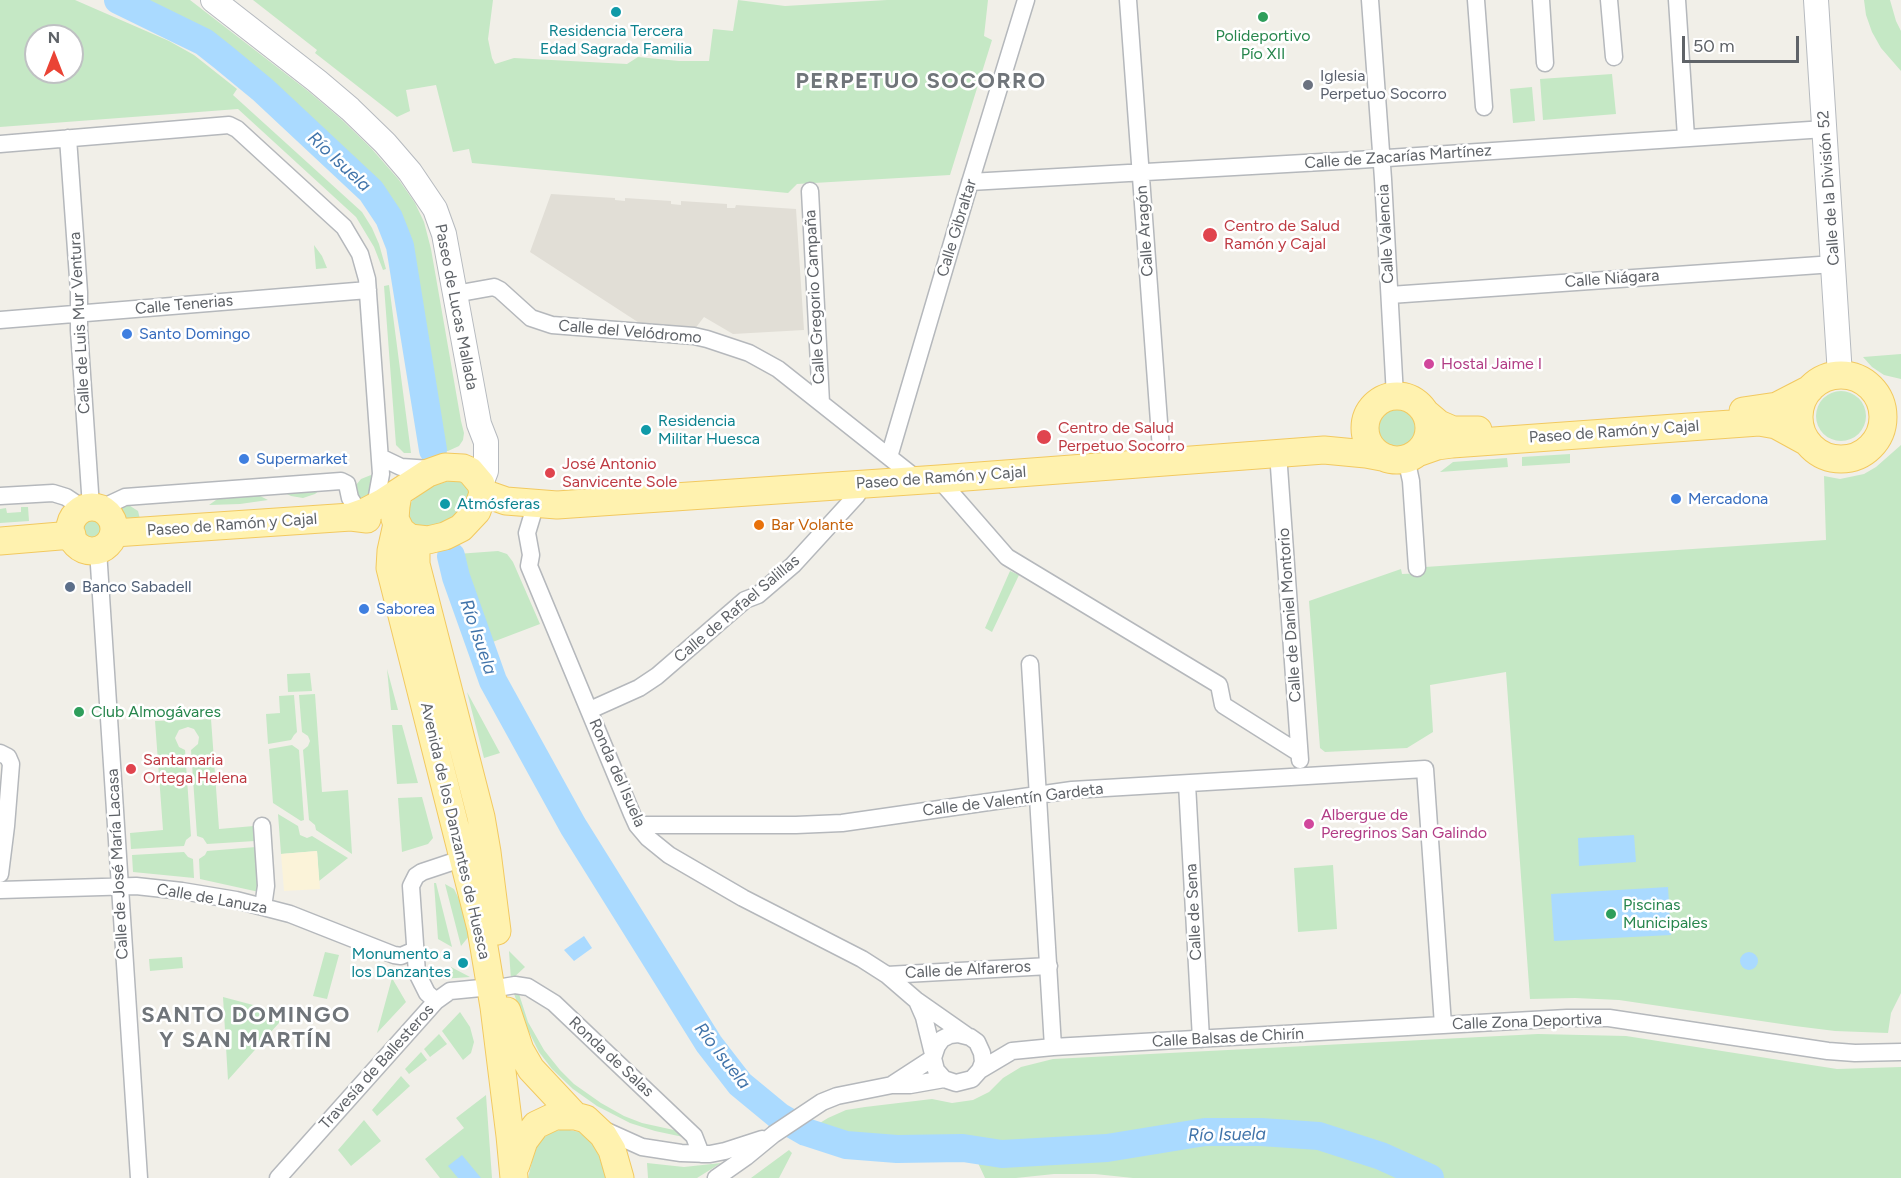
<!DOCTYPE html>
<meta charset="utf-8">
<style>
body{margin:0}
#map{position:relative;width:1901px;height:1178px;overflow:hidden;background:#f1efe8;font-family:Figtree,sans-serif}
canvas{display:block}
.north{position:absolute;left:24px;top:24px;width:60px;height:60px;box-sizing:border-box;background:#fff;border:2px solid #bfc1c3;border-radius:50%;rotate:0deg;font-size:16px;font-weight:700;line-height:24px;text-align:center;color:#5f6368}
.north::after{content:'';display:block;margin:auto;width:21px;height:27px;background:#ea4335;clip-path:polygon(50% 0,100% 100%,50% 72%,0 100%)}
.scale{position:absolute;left:1682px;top:36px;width:117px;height:27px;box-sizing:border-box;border:3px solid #5f6368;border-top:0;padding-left:8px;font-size:18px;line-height:21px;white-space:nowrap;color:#5f6368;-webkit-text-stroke:4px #fff;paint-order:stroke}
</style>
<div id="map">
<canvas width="1901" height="1178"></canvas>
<div class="north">N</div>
<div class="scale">50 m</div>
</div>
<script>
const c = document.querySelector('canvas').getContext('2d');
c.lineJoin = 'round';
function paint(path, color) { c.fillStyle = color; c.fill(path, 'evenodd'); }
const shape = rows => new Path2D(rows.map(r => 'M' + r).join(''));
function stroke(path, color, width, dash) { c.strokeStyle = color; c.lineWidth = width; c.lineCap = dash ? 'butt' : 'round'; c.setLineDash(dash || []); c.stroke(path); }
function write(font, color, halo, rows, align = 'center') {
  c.font = font + ' Figtree,sans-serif'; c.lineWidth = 5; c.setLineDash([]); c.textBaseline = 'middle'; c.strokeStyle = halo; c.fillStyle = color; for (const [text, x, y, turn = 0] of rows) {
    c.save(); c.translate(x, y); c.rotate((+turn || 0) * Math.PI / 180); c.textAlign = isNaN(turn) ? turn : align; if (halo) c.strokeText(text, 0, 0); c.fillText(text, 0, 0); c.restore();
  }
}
const education = shape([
 [551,194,615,198,615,200,625,201,625,198,671,201,671,204,681,205,681,201,727,204,727,208,735,208,736,205,796,209,804,330,733,334,704,317,694,330,647,328,530,252]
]);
const green = shape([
 [0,0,75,0,169,41,194,55,237,89,233,95,362,212,372,228,379,244,386,269,383,270,374,247,356,217,238,109,0,127],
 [36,36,72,36,72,72,36,72],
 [142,0,190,0,308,91,341,119,371,148,399,180,415,203,424,222,431,249,461,421,464,433,463,440,459,446,448,451,446,451,444,447,410,243,399,213,379,184,273,84,230,49,209,33],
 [253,0,493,0,488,39,492,58,495,64,514,58,627,64,638,57,679,61,709,61,713,29,733,31,738,0,785,6,887,0,988,0,984,36,992,40,950,175,797,184,788,193,472,163,469,149,453,152,436,85,406,90,410,111,397,117,315,53,317,50],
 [1864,0,1890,0,1896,21,1901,31,1901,71,1881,48,1872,32,1866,15],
 [1612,74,1616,114,1543,120,1540,79],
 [1532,87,1535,121,1513,123,1510,89],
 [314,245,322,256,327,268,316,269],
 [389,285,411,453,404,453,396,445,384,286],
 [1901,354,1901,379,1884,375,1872,367,1863,357],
 '1816 416a25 25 0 1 1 50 0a25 25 0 1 1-50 0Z',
 '1378 427a20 20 0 1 1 40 0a20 20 0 1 1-40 0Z',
 [1901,445,1901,993,1891,1013,1888,1033,1835,1031,1795,1026,1619,1000,1575,998,1530,999,1506,672,1430,685,1433,732,1407,748,1325,752,1320,748,1309,601,1401,569,1402,574,1425,573,1425,567,1826,540,1824,476,1840,479,1864,474,1876,467],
 [1570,454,1570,463,1522,466,1522,457],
 [1507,458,1508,467,1440,472,1453,462],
 [371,475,371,493,363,501,357,495,356,485,361,479],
 [449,481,460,481,468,489,468,500,459,512,447,520,433,526,421,527,412,524,408,516,409,507,412,501,429,487],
 [320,490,315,494,303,498,291,496,285,493],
 [254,493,268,500,240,504,209,505,223,495],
 [127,504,138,511,140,519,131,521,116,509],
 [21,507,28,507,29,521,0,523,0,509,6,508,7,513,21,512],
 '83 529a9 9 0 1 1 18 0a9 9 0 1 1-18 0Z',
 [498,551,507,554,513,562,540,624,490,643,457,554],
 [1010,571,1019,575,992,632,985,628],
 [387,669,398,710,391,710],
 [310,673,312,691,288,692,287,674],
 [467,692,500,753,484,758],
 [315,694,322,792,348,790,352,854,316,830,315,825,309,820,303,750,308,746,310,741,308,736,302,732,299,695],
 [294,695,297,732,294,735,291,740,268,744,266,714,280,713,279,696],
 [211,719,219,829,254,826,255,841,207,844,203,838,197,836,191,750,198,744,199,737,194,729,188,727,179,730,175,738,179,747,185,750,191,836,186,840,184,846,131,849,130,833,163,830,155,721],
 [392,725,402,725,418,783,397,784],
 [292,745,299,750,304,820,301,821,273,803,269,749],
 [422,797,433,838,428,844,402,852,398,798],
 [278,814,298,826,300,835,307,838,312,836,348,858,319,881,317,851,281,854],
 [256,847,259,892,200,879,199,859,205,855,207,851],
 [184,852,188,857,193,859,194,878,133,872,132,855],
 [1333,865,1337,929,1298,932,1294,868],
 [434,883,436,883,452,947,438,939],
 [445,884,454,889,463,907,470,935,461,946],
 [509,951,525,967,511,980],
 [325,952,339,955,327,999,313,996],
 [182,957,183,968,150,971,149,959],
 [451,967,470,977,441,979],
 [392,978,406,1002,377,1033],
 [513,991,519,994,528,1022,544,1050,560,1070,574,1084,601,1103,624,1116,642,1123,683,1132,688,1138,655,1131,630,1123,597,1106,573,1089,552,1069,539,1052,525,1024],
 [223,997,287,1014,228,1080],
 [460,1012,470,1027,474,1042,471,1053,463,1060,442,1031],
 [439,1034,447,1044,430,1057,424,1049],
 [1538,1034,1626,1036,1837,1069,1901,1067,1901,1178,1133,1178,1095,1174,1054,1174,1016,1178,985,1178,978,1163,989,1144,965,1140,894,1140,853,1137,820,1129,815,1126,828,1118,846,1110,865,1107,932,1099,952,1103,973,1100,989,1092,1003,1078,1021,1067,1053,1059],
 [421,1052,427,1060,409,1074,405,1069],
 [401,1076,410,1086,377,1116,372,1110],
 [486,1095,492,1178,440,1178,425,1159,464,1128,456,1118],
 [364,1120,381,1141,351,1166,338,1150],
 [565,1129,579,1132,592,1143,599,1156,606,1178,528,1178,534,1153,540,1141,551,1132],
 [789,1150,792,1153,779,1178,751,1178],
 [647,1163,684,1167,721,1163,697,1178,648,1178]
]);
const sand = shape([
 [317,851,320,889,284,891,281,854]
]);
const water = shape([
 [1634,835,1636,862,1579,866,1578,838],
 [1668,887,1671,935,1554,941,1551,894],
 [584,936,592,948,574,961,564,950],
 '1740 961a9 9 0 1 1 18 0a9 9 0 1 1-18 0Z',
 [462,1155,481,1178,458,1178,448,1166]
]);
const river = shape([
 [118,0,204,42,223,57,263,90,371,191,389,218,400,246,433,450],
 [451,556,456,577,493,681,573,826,709,1044,740,1084,780,1117,806,1132,846,1145,897,1149,963,1148,1002,1154,1107,1148,1205,1132,1261,1132,1319,1136,1381,1156,1430,1178]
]);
const street = shape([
 [1128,0,1162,463],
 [1370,0,1383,179,1395,396],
 [1476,0,1484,107],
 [1541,0,1545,63],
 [1609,0,1614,57],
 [1677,0,1686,137],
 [68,138,79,292,79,330,91,507],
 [0,144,229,125,237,129,344,227,360,254,367,279,381,474,375,507],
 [970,182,1357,160,1825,129],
 [810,191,821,403],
 [455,294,494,287,500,290,531,318,552,325,694,336,707,339,749,353,778,369,918,480],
 [1390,295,1834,264],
 [0,320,368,290],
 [1278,453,1300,760],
 [380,457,401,467,431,469],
 [889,457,965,199,1026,0],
 [1406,458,1411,481,1417,568],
 [939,479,1007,557,1219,685,1223,705,1299,753],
 [0,496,53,493,66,497,84,509],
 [105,511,110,504,125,497,341,481,347,484,350,498,360,514],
 [533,513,527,533,531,555,529,566,632,814,637,825,648,838,669,855,743,898,862,959,887,975,916,1000,966,1035],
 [98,550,139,1178],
 [1030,664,1053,1047],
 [590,710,639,688,657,676,745,600,758,595,793,565,857,495,863,484],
 [0,753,8,757,11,764,6,826,0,874],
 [1187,784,1201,1039],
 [637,825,796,825,842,823,1072,790,1425,769,1443,1025],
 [262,826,266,886,263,907],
 [0,890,136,886,182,891,236,900,290,914,394,955,401,956,415,950],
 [887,975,1049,966],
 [503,987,515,985,528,987,554,1003,694,1136,701,1154],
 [436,1001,427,993,417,973,411,886,416,876,422,872,470,856],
 [917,1001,924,1017,933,1054],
 [980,1070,983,1062,982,1053,977,1042,970,1037,958,1034,950,1035,942,1039,937,1046,933,1058,936,1070,944,1079,956,1083,972,1079,980,1070,1012,1051,1053,1047,1567,1018,1609,1018,1828,1051,1855,1053,1901,1052],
 [893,1084,933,1058],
 [602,1129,642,1147,681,1153,710,1154,725,1151,762,1139],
 [278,1178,436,1001,450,991,491,987],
 [716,1178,746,1157,774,1134,822,1102,837,1096,892,1085,910,1085,944,1079]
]);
const secondary = shape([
 [213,0,317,81,350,109,385,143,410,172,435,209,444,234,479,424,486,442,486,471,481,484],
 [1816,0,1840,375]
]);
const primary = shape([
 '1799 417a42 42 0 1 1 84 0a42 42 0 1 1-84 0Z',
 '1365 428a32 32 0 1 1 64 0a32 32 0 1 1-64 0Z',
 [1743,411,1777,406,1810,389],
 [1426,413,1439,424,1453,430,1478,430],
 [1417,453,1437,446,1452,444,1759,422,1776,425,1807,442],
 [483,493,506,501,557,505,939,479,1324,450,1366,454,1387,458],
 '70 529a22 22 0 1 1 44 0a22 22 0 1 1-44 0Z',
 [351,517,365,512,382,503,428,473,445,467,463,468,470,471,481,484,483,493,477,511,461,528,445,536,428,540,410,538,401,531,395,519,396,506,398,494],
 [397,524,391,551,390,568,481,929,494,1007,510,1136,514,1178],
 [114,533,351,517,367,519],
 [419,540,416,550,416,564,481,817,487,852,497,931],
 [0,541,72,535],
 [507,1011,520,1050,531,1069,575,1116],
 [516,1165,524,1141,536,1125,555,1116,575,1116,586,1119,603,1135,612,1150,620,1178]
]);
const markers = [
 [616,12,6,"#0f9aa8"],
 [1263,17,6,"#2e9e5b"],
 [1308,85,6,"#6b7280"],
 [1210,235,8,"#e0444e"],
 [127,334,6,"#3f7fe0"],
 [1429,364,6,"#d1479c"],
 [646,430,6,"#0f9aa8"],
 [1044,437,8,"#e0444e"],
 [244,459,6,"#3f7fe0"],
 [550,473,6,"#e0444e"],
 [1676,499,6,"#3f7fe0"],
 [445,504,6,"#0f9aa8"],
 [759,525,6,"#e8710a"],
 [70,587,6,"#5c6f8a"],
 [364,609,6,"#3f7fe0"],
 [79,712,6,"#2e9e5b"],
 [131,769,6,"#e0444e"],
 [1309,824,6,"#d1479c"],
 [1611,914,6,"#2e9e5b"],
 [463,963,6,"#0f9aa8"]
];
const cultureNames = [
 ["Residencia Tercera",616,31,"center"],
 ["Edad Sagrada Familia",616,49,"center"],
 ["Residencia",658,421],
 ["Militar Huesca",658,439],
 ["Atmósferas",457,504],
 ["Monumento a",451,954,"right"],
 ["los Danzantes",451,972,"right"]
];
const leisureNames = [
 ["Polideportivo",1263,36,"center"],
 ["Pío XII",1263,54,"center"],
 ["Club Almogávares",91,712],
 ["Piscinas",1623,905],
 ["Municipales",1623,923]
];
const worshipNames = [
 ["Iglesia",1320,76],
 ["Perpetuo Socorro",1320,94]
];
const streetNames = [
 ["Calle de Zacarías Martínez",1398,157,-4],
 ["Calle de la División 52",1829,188,-94],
 ["Calle Gibraltar",957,228,-73],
 ["Calle Aragón",1145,231,-94],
 ["Calle Valencia",1386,234,-93],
 ["Calle Niágara",1612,279,-4],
 ["Calle Gregorio Campaña",815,297,-93],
 ["Calle Tenerias",184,305,-5],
 ["Paseo de Lucas Mallada",456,307,79],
 ["Calle de Luis Mur Ventura",80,323,-93],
 ["Calle del Velódromo",630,332,5],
 ["Paseo de Ramón y Cajal",1614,432,-4],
 ["Paseo de Ramón y Cajal",941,478,-4],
 ["Paseo de Ramón y Cajal",232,525,-4],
 ["Calle de Rafael Salillas",737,609,-40],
 ["Calle de Daniel Montorio",1290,615,-94],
 ["Ronda del Isuela",617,773,66],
 ["Calle de Valentín Gardeta",1013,800,-7],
 ["Avenida de los Danzantes de Huesca",455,831,77],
 ["Calle de José María Lacasa",118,864,-93],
 ["Calle de Lanuza",212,899,10],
 ["Calle de Sena",1194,912,-93],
 ["Calle de Alfareros",968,970,-3],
 ["Calle Zona Deportiva",1527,1022,-2],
 ["Calle Balsas de Chirín",1228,1038,-3],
 ["Ronda de Salas",611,1057,43],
 ["Travesía de Ballesteros",377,1067,-48]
];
const healthNames = [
 ["Centro de Salud",1224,226],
 ["Ramón y Cajal",1224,244],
 ["Centro de Salud",1058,428],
 ["Perpetuo Socorro",1058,446],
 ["José Antonio",562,464],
 ["Sanvicente Sole",562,482],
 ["Santamaria",143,760],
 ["Ortega Helena",143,778]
];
const shopNames = [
 ["Santo Domingo",139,334],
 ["Supermarket",256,459],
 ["Mercadona",1688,499],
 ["Saborea",376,609]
];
const hotelNames = [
 ["Hostal Jaime I",1441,364],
 ["Albergue de",1321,815],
 ["Peregrinos San Galindo",1321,833]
];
const foodNames = [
 ["Bar Volante",771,525]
];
const serviceNames = [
 ["Banco Sabadell",82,587]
];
const waterNames = [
 ["Río Isuela",339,162,43],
 ["Río Isuela",478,637,71],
 ["Río Isuela",722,1056,52],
 ["Río Isuela",1227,1135,-1]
];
const districtNames = [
 ["PERPETUO SOCORRO",921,82],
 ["SANTO DOMINGO",246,1016],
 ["Y SAN MARTÍN",246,1041]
];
paint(education, '#e1ded6');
paint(green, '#c5e8c5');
paint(sand, '#fbf3d9');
paint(water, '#aadaff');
stroke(river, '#aadaff', 28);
stroke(street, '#b5b8bc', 19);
stroke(secondary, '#b6babf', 26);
stroke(primary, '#f2c960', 29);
stroke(street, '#fff', 16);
stroke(secondary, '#fff', 24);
stroke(primary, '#fff2af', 27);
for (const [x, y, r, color] of markers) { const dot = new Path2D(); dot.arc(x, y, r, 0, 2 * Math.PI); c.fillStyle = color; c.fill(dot); stroke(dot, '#fff', 2); }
write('16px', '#0d838f', '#fff', cultureNames, 'left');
write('16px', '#27864d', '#fff', leisureNames, 'left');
write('16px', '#5b616d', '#fff', worshipNames, 'left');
write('16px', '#5f6368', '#fff', streetNames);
write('16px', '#be3a42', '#fff', healthNames, 'left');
write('16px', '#366cbe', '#fff', shopNames, 'left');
write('16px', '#b23c85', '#fff', hotelNames, 'left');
write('16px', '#c56008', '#fff', foodNames, 'left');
write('16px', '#4e5e75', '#fff', serviceNames, 'left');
write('italic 18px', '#4174aa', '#fff', waterNames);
c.letterSpacing = '1.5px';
write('bold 22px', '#70757a', '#fff', districtNames);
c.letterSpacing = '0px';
</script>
